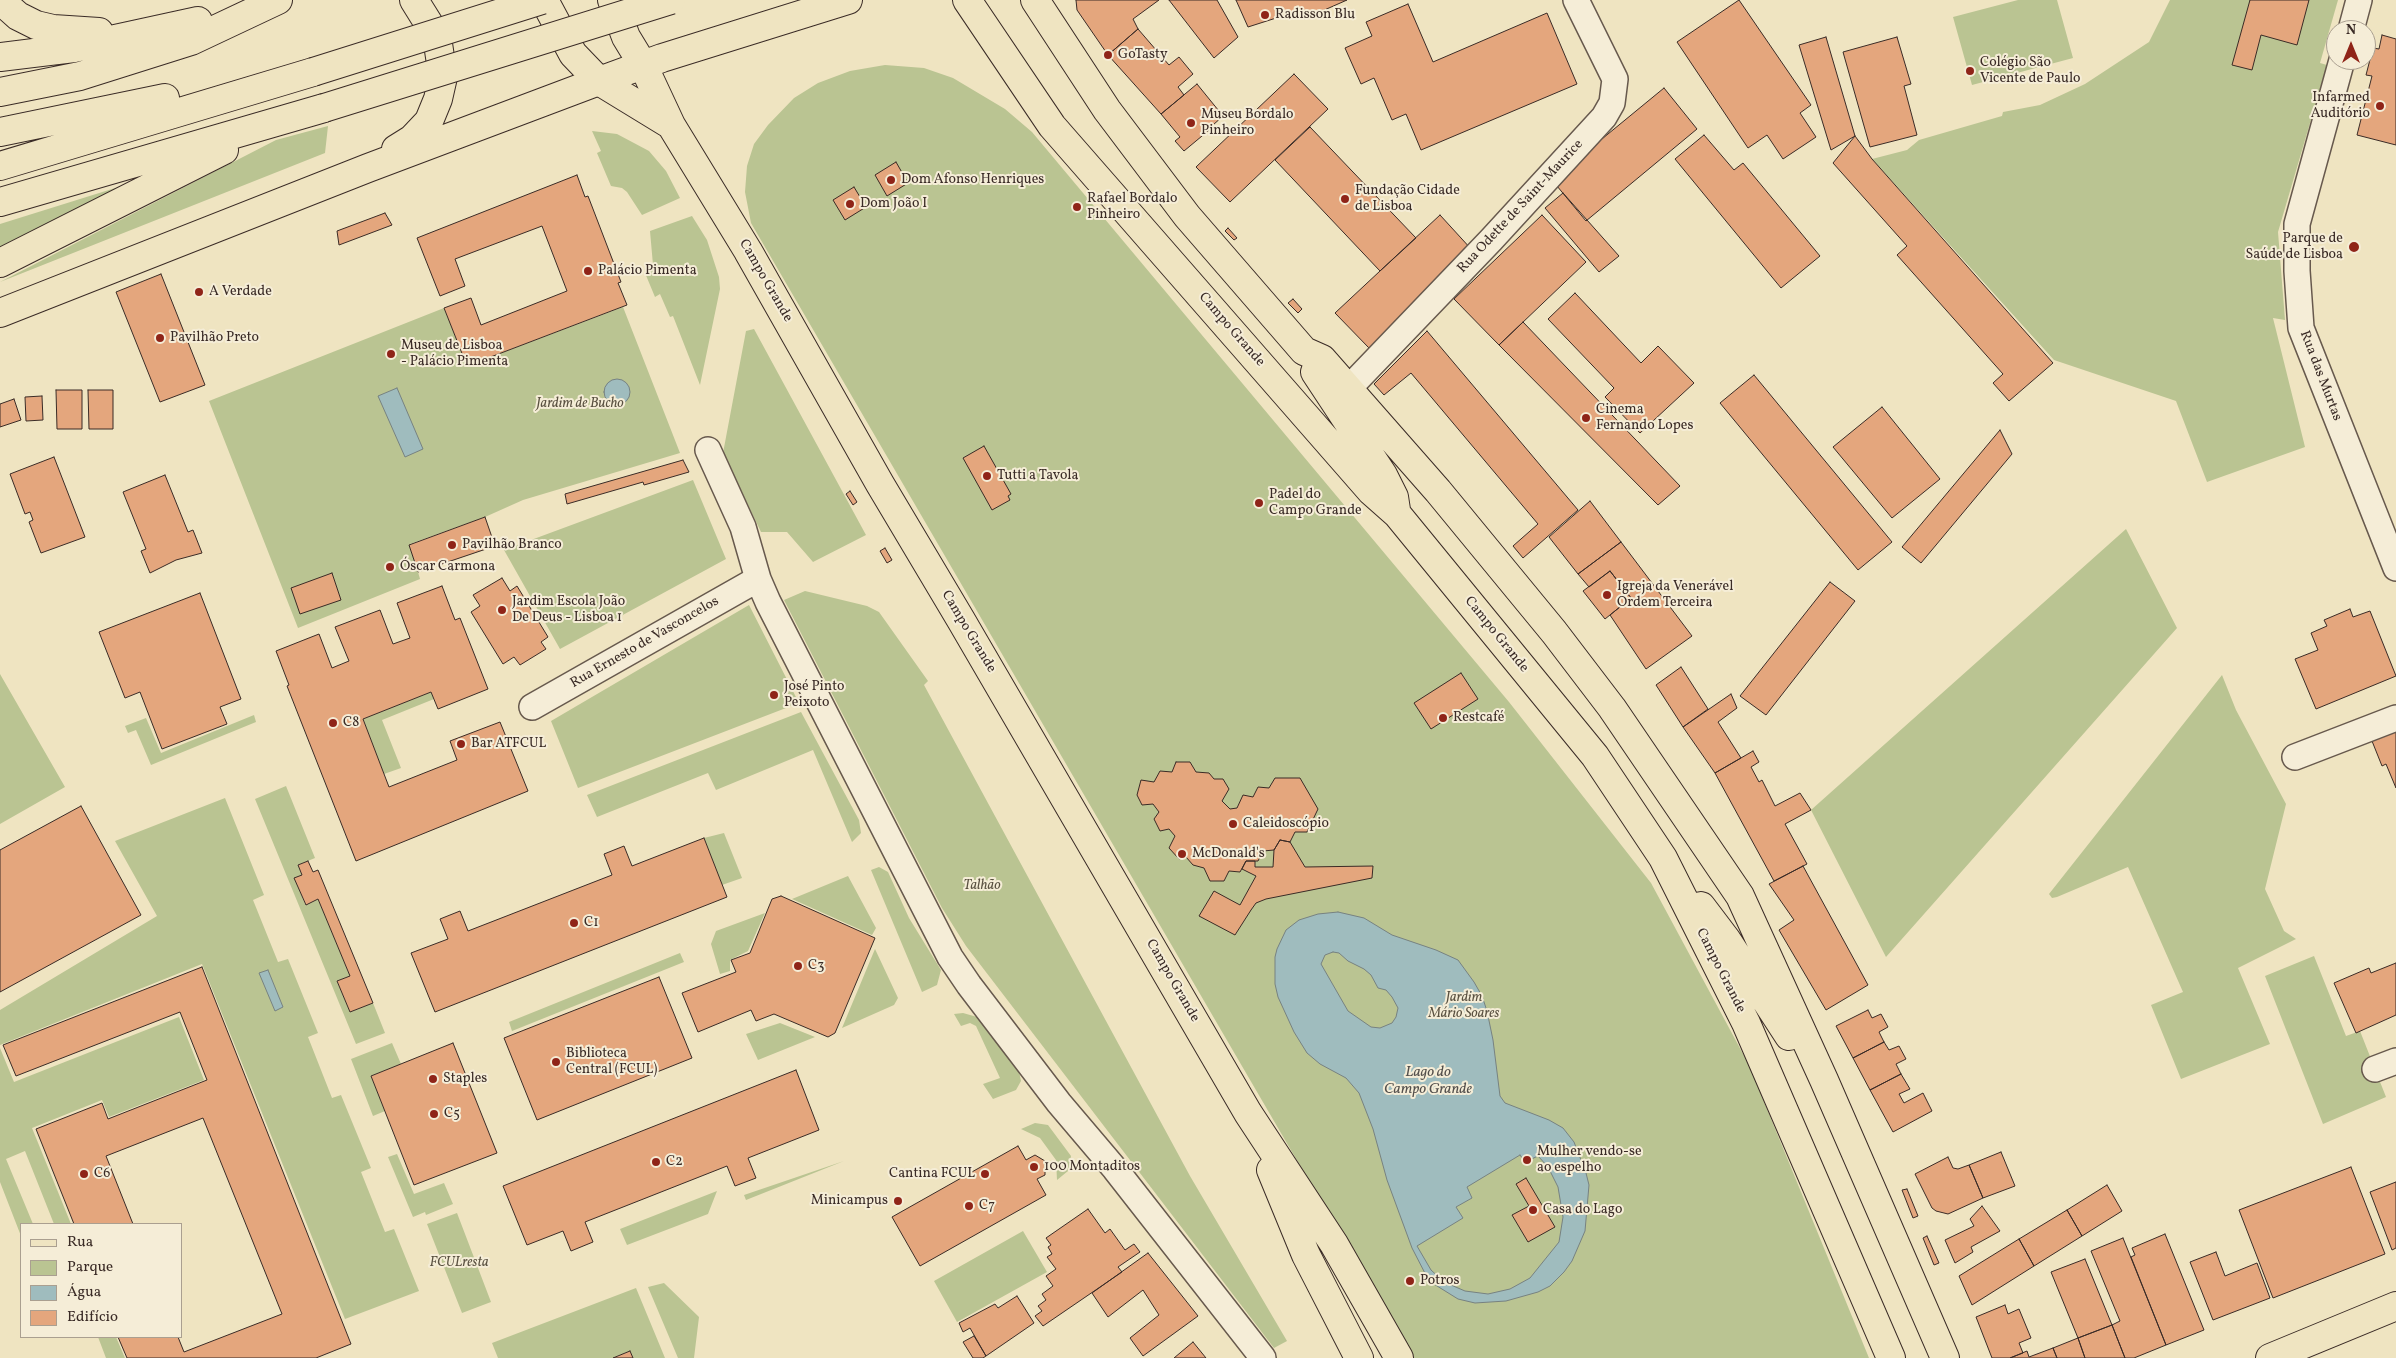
<!DOCTYPE html>
<meta charset="utf-8">
<style>
body{margin:0}
#map{position:relative;width:2396px;height:1358px;overflow:hidden;background:#efe4c1;font-family:Vollkorn,serif}
canvas{display:block}
.legend{position:absolute;left:20px;top:1223px;width:162px;height:115px;box-sizing:border-box;background:#f5edd7;border:1px solid #aa9f90;margin:0;padding:6px 9px;list-style:none;font-size:15px;color:#3a2b26}
.legend li{display:flex;align-items:center;gap:10px;height:25px}
.legend b{width:25px;border:1px solid #aa9f90}
.north{position:absolute;left:2326px;top:20px;width:50px;height:50px;box-sizing:border-box;background:#f5edd7;border:1px solid #aa9f90;border-radius:50%;rotate:0deg;font-size:14px;font-weight:700;line-height:20px;text-align:center;color:#3a2b26}
.north::after{content:'';display:block;margin:auto;width:18px;height:22px;background:#8f2418;clip-path:polygon(50% 0,100% 100%,50% 72%,0 100%)}
</style>
<div id="map">
<canvas width="2396" height="1358"></canvas>
<ul class="legend">
<li><b style="height:6px;background:#efe4c1"></b>Rua</li>
<li><b style="height:14px;background:#bac492"></b>Parque</li>
<li><b style="height:14px;background:#9fbcbe"></b>Água</li>
<li><b style="height:14px;background:#e4a67d"></b>Edifício</li>
</ul>
<div class="north">N</div>
</div>
<script>
const c = document.querySelector('canvas').getContext('2d');
c.lineJoin = 'round';
function paint(path, color) { c.fillStyle = color; c.fill(path, 'evenodd'); }
const shape = rows => new Path2D(rows.map(r => 'M' + r).join(''));
function stroke(path, color, width, dash) { c.strokeStyle = color; c.lineWidth = width; c.lineCap = dash ? 'butt' : 'round'; c.setLineDash(dash || []); c.stroke(path); }
function write(font, color, halo, rows, align = 'center') {
  c.font = font + ' Vollkorn,serif'; c.lineWidth = 4; c.setLineDash([]); c.textBaseline = 'middle'; c.strokeStyle = halo; c.fillStyle = color; for (const [text, x, y, turn = 0] of rows) {
    c.save(); c.translate(x, y); c.rotate((+turn || 0) * Math.PI / 180); c.textAlign = isNaN(turn) ? turn : align; if (halo) c.strokeText(text, 0, 0); c.fillText(text, 0, 0); c.restore();
  }
}
const green = shape([
 [2018,0,2057,0,2073,58,1972,85,1953,17],
 [2170,0,2338,0,2320,63,2327,65,2278,232,2285,320,2273,318,2305,447,2207,482,2176,401,2054,360,1872,159,1907,150,1919,140,2002,116,2003,112,2040,105,2085,84,2149,42],
 [885,65,924,68,953,78,1005,109,1032,132,1509,702,1651,883,1749,1065,1869,1358,1412,1358,751,223,745,192,747,166,754,144,768,125,794,98,818,83,850,71],
 [328,126,325,153,0,282,276,140],
 [592,131,617,134,649,151,666,171,680,198,642,215,627,192,622,188,611,186,597,153,601,151],
 [144,179,0,248,0,224],
 [692,216,707,240,719,277,720,289,700,385,673,316,670,317,660,294,655,297,645,273,653,265,650,231],
 [623,307,680,453,523,500,485,517,410,544,420,579,298,628,209,401,444,308,467,366],
 [754,329,866,535,813,562,787,532,761,532,723,453,746,331],
 [693,480,726,559,560,649,504,550],
 [2126,529,2177,628,1886,957,1811,810],
 [805,591,867,606,879,612,928,681,924,685,1190,1176,1287,1341,1274,1348,966,946,942,908,784,600],
 [749,605,799,703,578,788,551,721],
 [0,674,65,787,0,824],
 [2222,675,2236,710,2286,804,2265,889,2284,931,2296,939,2238,968,2270,1044,2181,1079,2151,1005,2183,992,2128,867,2057,897,2052,898,2049,894],
 [431,692,434,699,382,720,401,768,384,774,363,719],
 [801,712,859,820,861,833,852,842,813,750,716,790,708,773,597,817,587,795],
 [254,715,256,722,151,765,136,730,128,733,125,726,146,718,161,753],
 [286,786,315,858,298,865,302,875,295,879,305,904,318,899,350,976,337,981,350,1012,373,1003,385,1033,356,1044,255,799],
 [225,798,264,895,253,900,278,962,288,959,318,1033,308,1037,332,1098,341,1095,371,1168,361,1172,385,1232,394,1229,419,1291,345,1319,202,964,0,1045,0,1010,157,916,115,841],
 [724,833,742,878,722,885,704,838],
 [879,867,888,872,909,918,941,970,937,985,922,992,871,870],
 [848,876,876,928,872,935,792,899],
 [765,913,748,951,730,960,730,971,720,974,711,944,716,931],
 [875,949,898,998,894,1005,842,1028],
 [680,953,684,962,512,1031,509,1022],
 [2314,956,2346,1036,2360,1031,2386,1097,2323,1124,2265,976],
 [963,1013,977,1017,1019,1071,1021,1081,1016,1090,993,1099,983,1084,1000,1078,976,1026,970,1023,961,1026,954,1014],
 [179,1017,204,1080,109,1117,102,1100,32,1128,71,1224,54,1224,25,1151,6,1159,33,1224,21,1224,21,1236,0,1182,0,1048,14,1082],
 [780,1023,815,1037,758,1060,746,1034],
 [392,1043,401,1064,371,1076,385,1111,373,1116,351,1059],
 [1035,1123,1048,1125,1071,1156,1068,1171,1057,1180,1056,1160,1040,1138,1021,1129],
 [397,1154,414,1194,444,1183,453,1204,426,1215,425,1212,413,1217,388,1157],
 [844,1161,746,1200,744,1195],
 [717,1191,708,1214,627,1245,620,1229],
 [457,1213,491,1302,462,1313,427,1224],
 [1023,1231,1047,1272,957,1322,934,1281],
 [664,1283,699,1317,694,1358,678,1358,648,1287],
 [636,1288,665,1358,633,1358,630,1351,613,1358,498,1358,492,1343],
 [98,1337,116,1337,125,1358,106,1358]
]);
const water = shape([
 '604 392a13 13 0 1 1 26 0a13 13 0 1 1-26 0Z',
 [397,388,423,449,405,457,378,396,397,388],
 [1338,912,1364,918,1392,935,1436,950,1458,960,1474,982,1482,996,1487,1011,1493,1040,1500,1096,1505,1103,1549,1120,1563,1128,1574,1142,1586,1173,1589,1185,1585,1231,1572,1261,1564,1272,1550,1286,1538,1292,1506,1301,1475,1303,1458,1299,1429,1281,1412,1248,1387,1180,1373,1129,1359,1093,1346,1078,1320,1064,1307,1053,1294,1032,1278,997,1275,984,1275,957,1277,949,1286,930,1299,920,1318,914,1338,912],
 [1333,952,1339,953,1348,961,1364,969,1371,975,1378,988,1386,990,1392,997,1398,1008,1396,1017,1392,1023,1380,1028,1371,1027,1348,1011,1321,964,1325,955,1333,952],
 [1520,1155,1525,1162,1538,1156,1548,1167,1558,1187,1563,1217,1559,1242,1530,1278,1510,1289,1488,1294,1465,1291,1444,1282,1431,1270,1417,1246,1463,1218,1456,1207,1472,1198,1467,1187,1520,1155],
 [268,970,283,1007,275,1011,259,973,268,970]
]);
const building = shape([
 [1076,0,1159,0,1133,19,1138,29,1108,55,1077,10,1076,0],
 [1169,0,1217,0,1238,37,1214,58,1169,0],
 [1236,0,1347,0,1304,19,1298,11,1248,27,1236,0],
 [1739,0,1811,105,1800,113,1816,137,1783,159,1767,135,1748,148,1677,42,1739,0],
 [2250,0,2309,0,2297,45,2261,35,2252,70,2232,65,2250,0],
 [1408,4,1433,62,1547,13,1577,84,1421,150,1406,114,1392,120,1374,78,1361,84,1345,48,1372,36,1366,22,1408,4],
 [1138,29,1169,65,1179,57,1193,74,1178,87,1184,95,1161,114,1108,55,1138,29],
 [2382,35,2396,39,2396,145,2357,135,2372,76,2366,75,2373,48,2379,49,2382,35],
 [1826,37,1855,136,1831,150,1799,45,1826,37],
 [1897,37,1911,84,1904,86,1917,135,1870,147,1843,52,1897,37],
 [1294,74,1328,109,1230,202,1196,167,1294,74],
 [1197,84,1223,116,1213,125,1214,126,1184,151,1175,141,1180,137,1161,114,1197,84],
 [1664,88,1697,129,1586,221,1552,180,1664,88],
 [1310,127,1416,238,1380,271,1275,160,1310,127],
 [1704,135,1734,170,1743,163,1820,256,1781,288,1675,159,1704,135],
 [1855,136,1872,159,2053,363,2009,401,1993,383,2003,374,1897,255,1907,246,1833,163,1855,136],
 [896,162,908,183,887,196,875,175,896,162],
 [577,175,585,197,588,196,621,282,618,283,627,305,467,366,444,308,471,298,481,325,567,291,542,226,455,259,465,286,440,296,417,238,577,175],
 [854,187,866,207,845,220,833,200,854,187],
 [1563,193,1619,256,1599,272,1545,208,1563,193],
 [385,213,392,225,339,245,337,231,385,213],
 [1440,215,1472,250,1369,348,1335,313,1440,215],
 [1542,215,1586,262,1499,345,1454,299,1542,215],
 [1228,228,1237,238,1234,240,1225,231,1228,228],
 [161,274,205,385,160,402,116,292,161,274],
 [1575,293,1641,363,1658,346,1694,383,1640,433,1605,397,1614,388,1548,319,1575,293],
 [1293,299,1302,309,1298,313,1288,303,1293,299],
 [1523,322,1680,486,1658,505,1499,345,1523,322],
 [1427,331,1578,510,1523,558,1513,546,1538,524,1411,373,1384,395,1374,384,1427,331],
 [1754,375,1892,542,1858,570,1720,403,1754,375],
 [56,390,82,390,82,429,57,429,56,390],
 [88,390,113,390,113,429,89,429,88,390],
 [42,396,43,420,26,421,25,397,42,396],
 [14,399,21,420,0,427,0,404,14,399],
 [1882,407,1940,479,1892,518,1833,447,1882,407],
 [2000,430,2012,454,1921,563,1902,547,2000,430],
 [984,446,1011,494,1008,496,1010,500,992,510,963,458,984,446],
 [54,457,85,537,41,553,29,522,33,520,30,512,25,514,10,474,54,457],
 [683,460,689,472,644,485,643,482,567,504,565,494,683,460],
 [165,475,188,532,193,530,202,553,176,560,150,573,141,551,146,549,123,492,165,475],
 [850,491,857,502,853,505,846,494,850,491],
 [1590,501,1621,542,1578,574,1549,537,1590,501],
 [485,517,495,546,418,572,409,545,485,517],
 [1621,542,1692,636,1646,669,1610,615,1631,598,1610,571,1589,587,1578,574,1621,542],
 [885,548,892,560,887,563,880,551,885,548],
 [1610,571,1631,598,1605,619,1583,591,1610,571],
 [332,573,341,600,300,614,291,588,332,573],
 [502,578,510,591,517,586,548,637,541,642,546,649,520,665,514,657,503,664,471,612,480,606,473,595,502,578],
 [1830,582,1855,601,1766,715,1740,696,1830,582],
 [442,586,455,620,460,618,488,689,438,709,431,692,363,719,389,787,457,760,450,741,500,722,528,791,356,861,287,686,289,685,276,651,319,634,332,668,349,661,335,627,380,610,393,644,410,638,397,603,442,586],
 [200,593,241,699,220,707,227,724,162,749,140,692,125,698,99,632,200,593],
 [2350,609,2353,617,2370,611,2396,676,2316,709,2295,659,2318,650,2311,633,2327,626,2324,620,2350,609],
 [1681,667,1708,709,1683,727,1656,685,1681,667],
 [1461,673,1478,699,1431,729,1414,703,1461,673],
 [1731,694,1737,708,1718,722,1741,758,1715,773,1683,727,1731,694],
 [2396,731,2396,788,2386,764,2382,766,2372,741,2396,731],
 [1753,751,1759,762,1751,767,1759,782,1762,780,1775,806,1800,793,1811,810,1785,824,1807,864,1774,881,1715,773,1753,751],
 [1176,762,1190,762,1196,772,1209,773,1214,779,1223,779,1229,789,1222,801,1230,809,1237,808,1243,795,1253,797,1258,787,1269,788,1275,778,1300,778,1318,809,1307,832,1295,832,1290,842,1280,840,1274,850,1263,851,1258,861,1246,861,1240,872,1229,871,1224,881,1210,881,1204,868,1193,865,1186,857,1179,859,1169,848,1175,836,1169,829,1160,831,1154,819,1159,812,1153,804,1142,805,1137,795,1141,780,1154,782,1160,771,1172,772,1176,762],
 [81,806,141,915,0,992,0,850,81,806],
 [704,838,727,897,435,1012,411,953,448,939,440,919,460,911,468,931,612,875,604,854,624,846,632,866,704,838],
 [1280,840,1290,842,1305,867,1373,866,1372,878,1266,899,1256,903,1251,910,1235,935,1199,916,1214,891,1240,905,1256,876,1242,869,1246,861,1255,861,1255,867,1273,867,1274,850,1280,840],
 [308,861,313,872,318,870,373,1003,350,1012,337,981,350,976,318,899,306,905,294,878,302,875,298,865,308,861],
 [1803,866,1868,985,1826,1010,1779,930,1794,920,1769,884,1803,866],
 [781,896,875,938,835,1033,828,1037,774,1014,756,1021,751,1010,698,1032,682,993,736,972,731,960,750,953,772,899,781,896],
 [2396,963,2396,1015,2356,1033,2334,983,2369,968,2371,973,2396,963],
 [202,967,351,1344,316,1358,127,1358,118,1337,178,1337,184,1352,282,1314,203,1118,106,1156,133,1224,74,1224,36,1129,102,1103,108,1119,207,1080,180,1012,16,1076,3,1045,202,967],
 [659,977,692,1058,537,1120,504,1038,659,977],
 [1868,1010,1872,1018,1881,1014,1888,1027,1879,1032,1884,1042,1853,1058,1836,1026,1868,1010],
 [1884,1042,1889,1050,1899,1046,1906,1059,1896,1064,1901,1074,1870,1090,1853,1058,1884,1042],
 [453,1043,497,1153,414,1185,371,1076,453,1043],
 [796,1070,819,1130,748,1158,756,1178,735,1186,727,1166,585,1222,593,1242,571,1251,563,1231,527,1245,503,1186,796,1070],
 [1901,1074,1910,1089,1899,1094,1904,1103,1923,1093,1932,1111,1893,1132,1870,1090,1901,1074],
 [1018,1146,1026,1160,1035,1155,1045,1161,1045,1175,1037,1179,1046,1195,920,1266,892,1217,1018,1146],
 [2001,1152,2015,1186,1983,1198,1969,1165,2001,1152],
 [1948,1157,1953,1168,1958,1169,1969,1165,1983,1198,1948,1214,1936,1211,1932,1208,1915,1174,1948,1157],
 [2351,1167,2385,1254,2273,1298,2239,1210,2351,1167],
 [1526,1178,1555,1227,1528,1242,1512,1215,1529,1206,1516,1184,1526,1178],
 [2396,1182,2396,1248,2392,1250,2370,1192,2396,1182],
 [2107,1185,2122,1211,2082,1236,2067,1210,2107,1185],
 [1907,1189,1918,1216,1913,1218,1902,1190,1907,1189],
 [1982,1206,2000,1231,1971,1247,1973,1252,1955,1263,1945,1240,1974,1226,1970,1219,1982,1206],
 [1088,1209,1105,1233,1110,1229,1125,1250,1134,1244,1140,1252,1118,1267,1122,1272,1043,1326,1035,1316,1042,1311,1038,1306,1046,1300,1042,1294,1053,1286,1046,1276,1056,1269,1047,1257,1052,1254,1048,1247,1051,1245,1046,1238,1088,1209],
 [2067,1210,2082,1236,2034,1266,2019,1239,2067,1210],
 [2165,1234,2204,1330,2166,1345,2131,1257,2135,1255,2132,1248,2165,1234],
 [1927,1236,1939,1263,1934,1265,1923,1238,1927,1236],
 [2123,1238,2166,1345,2134,1358,2125,1358,2112,1325,2120,1321,2091,1251,2123,1238],
 [2019,1239,2034,1266,1972,1305,1959,1276,2019,1239],
 [2216,1252,2225,1276,2257,1263,2270,1298,2213,1320,2190,1262,2216,1252],
 [1148,1253,1198,1316,1143,1356,1130,1338,1159,1315,1143,1290,1108,1317,1092,1293,1148,1253],
 [2085,1259,2112,1325,2078,1338,2051,1272,2085,1259],
 [1017,1296,1034,1323,986,1356,970,1328,963,1332,959,1323,995,1304,998,1308,1017,1296],
 [2005,1305,2008,1314,2019,1309,2031,1338,2019,1343,2023,1353,2010,1358,1992,1358,1976,1317,2005,1305],
 [2112,1325,2125,1358,2085,1358,2078,1338,2112,1325],
 [974,1336,986,1356,983,1358,973,1358,963,1342,974,1336],
 [2078,1338,2085,1358,2057,1358,2053,1348,2078,1338],
 [1193,1342,1206,1358,1174,1358,1193,1342],
 [2053,1348,2057,1358,2010,1358,2027,1351,2029,1357,2053,1348],
 [630,1351,633,1358,613,1358,630,1351]
]);
const minor = shape([
 [2351,30,2359,0],
 [2342,60,2297,224,2297,271,2301,328,2396,568],
 [1348,389,1491,240,1604,117,1612,103,1615,79,1576,0],
 [708,450,743,527,758,579,768,602,950,957,969,985,1059,1103,1115,1169,1263,1358],
 [532,707,758,579],
 [2295,757,2396,718],
 [2375,1069,2396,1061]
]);
const major = shape([
 [544,0,573,54,599,81,671,125],
 [612,0,626,37,643,65,671,125,748,251,880,484,961,620,1248,1113,1334,1244,1399,1358],
 [967,0,1052,126,1371,491,1397,514,1595,756,1663,858,1746,1023,1891,1358],
 [1035,0,1107,110,1187,216,1304,351,1322,359,1438,491,1554,632,1612,708,1740,896,1824,1080,1945,1358],
 [1315,372,1383,475,1394,497,1396,510],
 [1701,906,1726,939,1789,1036],
 [1271,1170,1306,1255,1359,1358],
 [2270,1358,2396,1306]
]);
const highway = shape([
 [0,0,18,16,36,25,53,29,99,32],
 [0,57,74,48,198,21],
 [0,92,80,76,191,41,278,0],
 [0,132,165,98],
 [396,149,412,139,429,121,438,99,443,77,437,37,414,0],
 [0,166,313,72],
 [0,202,324,108],
 [0,263,224,150],
 [0,313,368,168,599,81,662,58,848,0]
]);
const highwayBridge = shape([
 [313,72,542,0],
 [324,108,671,0]
]);
const markers = [
 [1265,15,5,"#8f2418"],
 [1108,55,5,"#8f2418"],
 [1970,71,5,"#8f2418"],
 [2380,106,5,"#8f2418"],
 [1191,123,5,"#8f2418"],
 [891,180,5,"#8f2418"],
 [1345,199,5,"#8f2418"],
 [850,204,5,"#8f2418"],
 [1077,207,5,"#8f2418"],
 [2354,247,6,"#8f2418"],
 [588,271,5,"#8f2418"],
 [199,292,5,"#8f2418"],
 [160,338,5,"#8f2418"],
 [391,354,5,"#8f2418"],
 [1586,418,5,"#8f2418"],
 [987,476,5,"#8f2418"],
 [1259,503,5,"#8f2418"],
 [452,545,5,"#8f2418"],
 [390,567,5,"#8f2418"],
 [1607,595,5,"#8f2418"],
 [502,610,5,"#8f2418"],
 [774,695,5,"#8f2418"],
 [1443,718,5,"#8f2418"],
 [333,723,5,"#8f2418"],
 [461,744,5,"#8f2418"],
 [1233,824,5,"#8f2418"],
 [1182,854,5,"#8f2418"],
 [574,923,5,"#8f2418"],
 [798,966,5,"#8f2418"],
 [556,1062,5,"#8f2418"],
 [433,1079,5,"#8f2418"],
 [434,1114,5,"#8f2418"],
 [1527,1160,5,"#8f2418"],
 [656,1162,5,"#8f2418"],
 [1034,1167,5,"#8f2418"],
 [84,1174,5,"#8f2418"],
 [985,1174,5,"#8f2418"],
 [898,1201,5,"#8f2418"],
 [969,1206,5,"#8f2418"],
 [1533,1210,5,"#8f2418"],
 [1410,1281,5,"#8f2418"]
];
const poiNames = [
 ["Radisson Blu",1275,15],
 ["GoTasty",1118,55],
 ["Colégio São",1980,63],
 ["Vicente de Paulo",1980,79],
 ["Infarmed",2370,98,"right"],
 ["Auditório",2370,114,"right"],
 ["Museu Bordalo",1201,115],
 ["Pinheiro",1201,131],
 ["Dom Afonso Henriques",901,180],
 ["Fundação Cidade",1355,191],
 ["de Lisboa",1355,207],
 ["Rafael Bordalo",1087,199],
 ["Pinheiro",1087,215],
 ["Dom João I",860,204],
 ["Parque de",2343,239,"right"],
 ["Saúde de Lisboa",2343,255,"right"],
 ["Palácio Pimenta",598,271],
 ["A Verdade",209,292],
 ["Pavilhão Preto",170,338],
 ["Museu de Lisboa",401,346],
 ["- Palácio Pimenta",401,362],
 ["Cinema",1596,410],
 ["Fernando Lopes",1596,426],
 ["Tutti a Tavola",997,476],
 ["Padel do",1269,495],
 ["Campo Grande",1269,511],
 ["Pavilhão Branco",462,545],
 ["Óscar Carmona",400,567],
 ["Igreja da Venerável",1617,587],
 ["Ordem Terceira",1617,603],
 ["Jardim Escola João",512,602],
 ["De Deus - Lisboa 1",512,618],
 ["José Pinto",784,687],
 ["Peixoto",784,703],
 ["Restcafé",1453,718],
 ["C8",343,723],
 ["Bar ATFCUL",471,744],
 ["Caleidoscópio",1243,824],
 ["McDonald's",1192,854],
 ["C1",584,923],
 ["C3",808,966],
 ["Biblioteca",566,1054],
 ["Central (FCUL)",566,1070],
 ["Staples",443,1079],
 ["C5",444,1114],
 ["Mulher vendo-se",1537,1152],
 ["ao espelho",1537,1168],
 ["C2",666,1162],
 ["100 Montaditos",1044,1167],
 ["C6",94,1174],
 ["Cantina FCUL",975,1174,"right"],
 ["Minicampus",888,1201,"right"],
 ["C7",979,1206],
 ["Casa do Lago",1543,1210],
 ["Potros",1420,1281]
];
const streetNames = [
 ["Rua Odette de Saint-Maurice",1521,207,-47],
 ["Campo Grande",765,281,60],
 ["Campo Grande",1231,330,49],
 ["Rua das Murtas",2320,376,69],
 ["Campo Grande",968,632,59],
 ["Campo Grande",1496,635,51],
 ["Rua Ernesto de Vasconcelos",645,643,-30],
 ["Campo Grande",1720,971,63],
 ["Campo Grande",1172,981,60]
];
const parkNames = [
 ["Jardim de Bucho",580,404],
 ["Talhão",982,886],
 ["Jardim",1464,998],
 ["Mário Soares",1464,1014],
 ["FCULresta",459,1263]
];
const waterNames = [
 ["Lago do",1428,1073],
 ["Campo Grande",1428,1090]
];
paint(green, '#bac492');
paint(water, '#9fbcbe');
stroke(water, '#778281', 1);
paint(building, '#e4a67d');
stroke(building, '#3a2b26', 1);
stroke(minor, '#67594d', 28);
stroke(major, '#3a2b26', 30);
stroke(highway, '#3a2b26', 30);
stroke(minor, '#f5edd7', 25);
stroke(major, '#efe4c1', 28);
stroke(highway, '#efe4c1', 28);
stroke(highwayBridge, '#3a2b26', 30, []);
stroke(highwayBridge, '#efe4c1', 28);
for (const [x, y, r, color] of markers) { const dot = new Path2D(); dot.arc(x, y, r, 0, 2 * Math.PI); c.fillStyle = color; c.fill(dot); stroke(dot, '#f5edd7', 2); }
write('14px', '#3a2b26', '#f5edd7', poiNames, 'left');
write('14px', '#3a2b26', '#f5edd7', streetNames);
write('italic 14px', '#5a5141', '#f5edd7', parkNames);
write('italic 15px', '#534f4c', '#f5edd7', waterNames);
</script>
